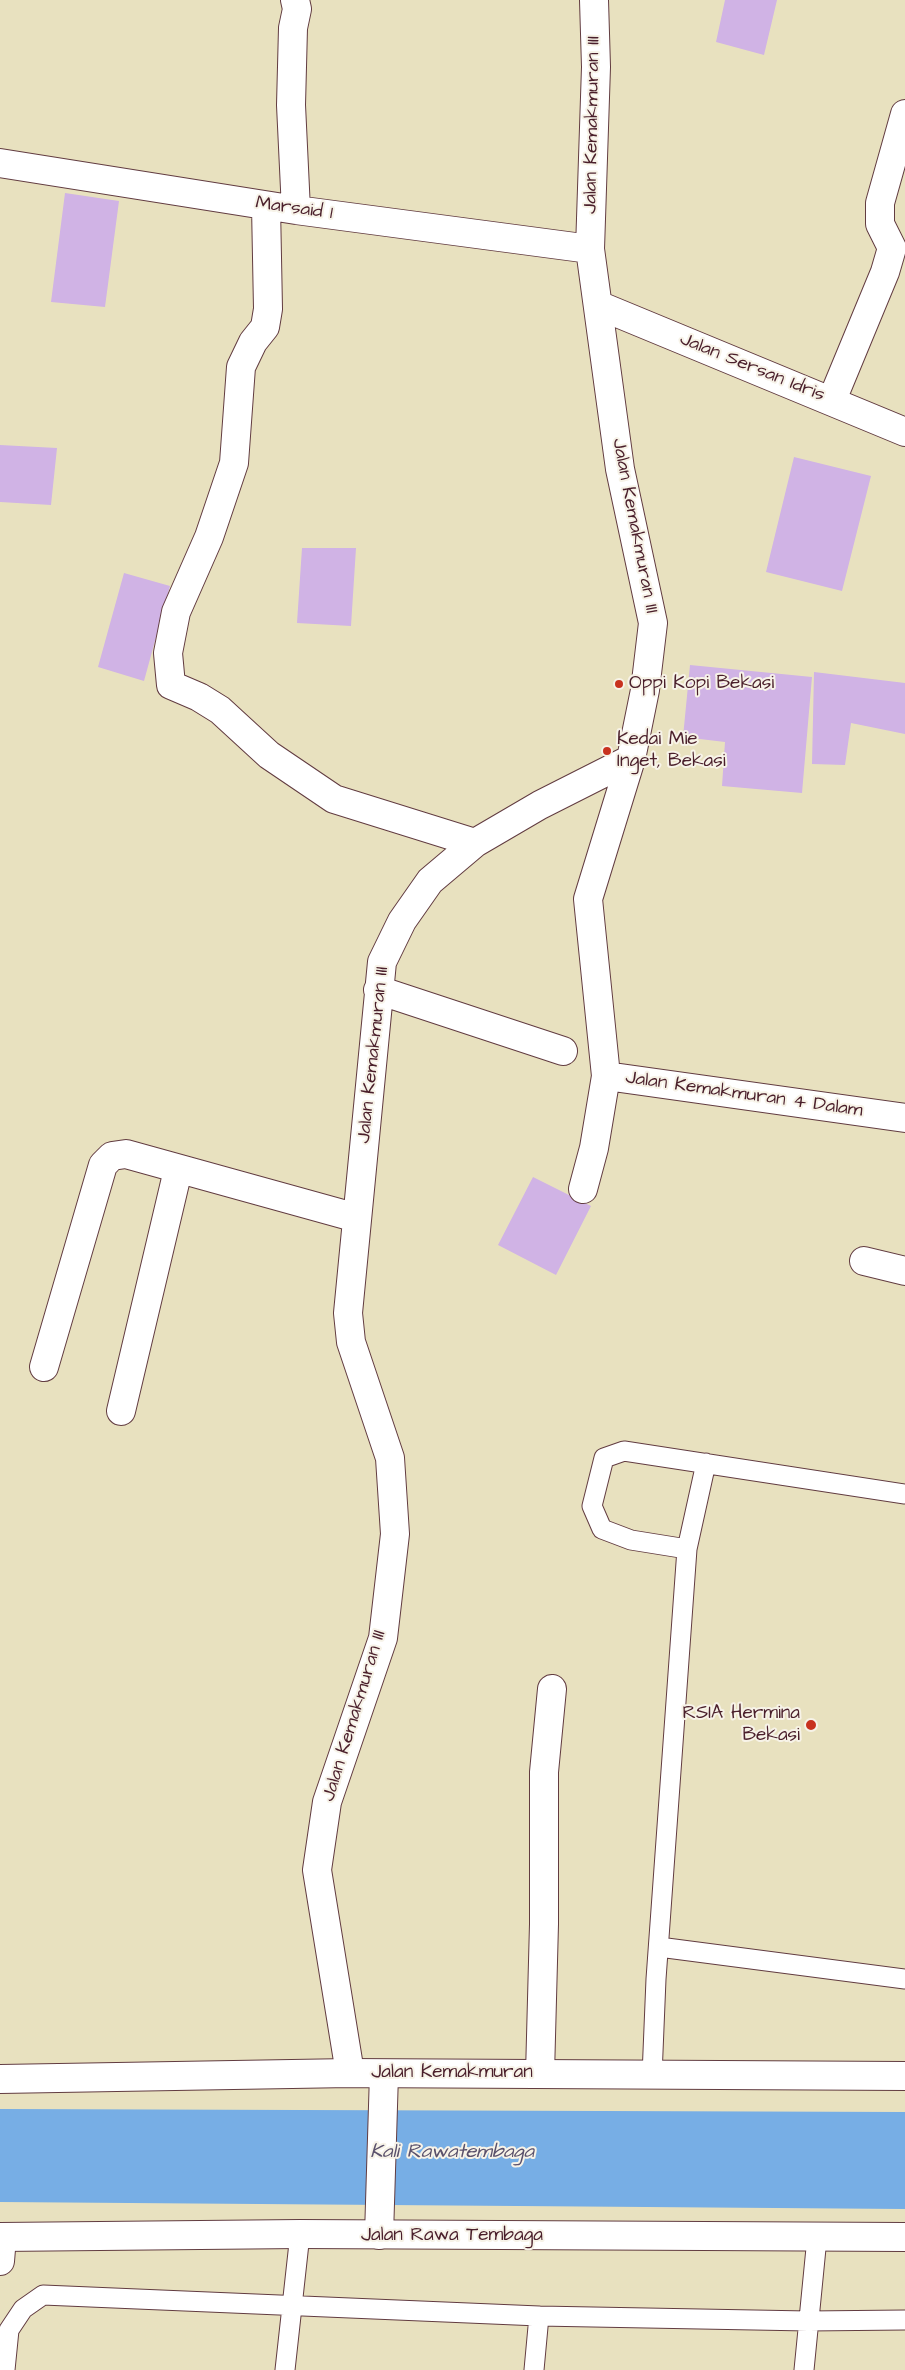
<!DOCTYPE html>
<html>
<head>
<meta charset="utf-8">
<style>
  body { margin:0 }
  canvas { display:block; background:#e8e1bf }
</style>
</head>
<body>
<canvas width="905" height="2370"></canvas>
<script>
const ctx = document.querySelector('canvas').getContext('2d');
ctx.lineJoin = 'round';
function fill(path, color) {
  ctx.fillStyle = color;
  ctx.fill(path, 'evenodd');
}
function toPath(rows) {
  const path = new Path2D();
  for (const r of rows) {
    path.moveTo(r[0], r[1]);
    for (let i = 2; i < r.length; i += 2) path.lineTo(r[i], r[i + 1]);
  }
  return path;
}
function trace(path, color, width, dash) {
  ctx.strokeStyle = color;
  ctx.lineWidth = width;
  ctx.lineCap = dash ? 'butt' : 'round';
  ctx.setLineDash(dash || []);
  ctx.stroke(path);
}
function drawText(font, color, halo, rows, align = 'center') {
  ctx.font = font + ' "Architects Daughter",sans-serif';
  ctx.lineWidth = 4;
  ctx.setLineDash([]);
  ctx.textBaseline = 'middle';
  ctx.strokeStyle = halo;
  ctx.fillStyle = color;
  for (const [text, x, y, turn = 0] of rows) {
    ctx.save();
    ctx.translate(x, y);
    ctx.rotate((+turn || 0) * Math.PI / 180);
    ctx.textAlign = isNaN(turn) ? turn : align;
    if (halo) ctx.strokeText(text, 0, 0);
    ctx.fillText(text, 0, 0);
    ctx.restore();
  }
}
const water = toPath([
  [0,2109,905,2112,905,2209,0,2202]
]);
const building = toPath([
  [725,0,777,0,764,55,716,42],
  [65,193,119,201,105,307,51,302],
  [0,445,57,448,51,505,0,502],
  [794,457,871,476,842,591,766,572],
  [302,548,356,548,351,626,297,623],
  [124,573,170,586,144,681,98,667],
  [690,665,812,677,802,793,722,786,725,742,683,737],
  [814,672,905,683,905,734,851,723,845,765,812,764],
  [533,1177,591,1206,556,1275,498,1245]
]);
const lane = toPath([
  [687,1549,631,1540,602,1529,592,1506,604,1458,624,1451,905,1494],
  [659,1947,905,1979],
  [652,2076,656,1979,687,1549,706,1463],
  [5,2370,9,2330,23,2309,43,2295,539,2316,808,2321,905,2320],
  [285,2370,300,2234],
  [534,2370,539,2316],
  [804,2370,817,2238]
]);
const street = toPath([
  [295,0,297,9,293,28,291,105,296,210],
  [0,163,296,210,590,249],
  [266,206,268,309,265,327,253,342,241,367,234,463,209,537,176,612,168,653,171,685,199,697,220,710,269,755,334,799,475,843],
  [598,305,905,432],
  [832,400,885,272,892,248,880,224,880,203,905,114],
  [631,759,588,899,606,1076,905,1118],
  [378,990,563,1051],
  [583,1189,594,1148,606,1076],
  [864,1261,905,1271],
  [44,1367,103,1165,112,1156,126,1154,357,1218],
  [121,1411,178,1170],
  [350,2073,317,1870,327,1802,383,1638,395,1534,390,1458,351,1342,348,1313,382,962,402,921,430,881,475,843,540,805,631,759,645,690,653,623,620,469,590,249,596,67,594,0],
  [540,2074,544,1924,544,1772,552,1689],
  [379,2235,384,2074],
  [0,2261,2,2237]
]);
const secondary = toPath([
  [0,2079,350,2073,905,2076],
  [0,2237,300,2234,905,2237]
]);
const markers = [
  [619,684,5,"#c8321e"],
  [607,751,5,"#c8321e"],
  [811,1725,6,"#c8321e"]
];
const streetNames = [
  ["Jalan Kemakmuran III",593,125,-89],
  ["Marsaid 1",294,209,8],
  ["Jalan Sersan Idris",752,368,22],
  ["Jalan Kemakmuran III",634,526,79],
  ["Jalan Kemakmuran III",374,1055,-84],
  ["Jalan Kemakmuran 4 Dalam",744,1095,8],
  ["Jalan Kemakmuran III",355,1716,-73],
  ["Jalan Kemakmuran",452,2073],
  ["Jalan Rawa Tembaga",452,2236]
];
const poiNames = [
  ["Oppi Kopi Bekasi",629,684],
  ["Kedai Mie",617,740],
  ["Inget, Bekasi",617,762],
  ["RSIA Hermina",800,1714,"right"],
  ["Bekasi",800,1736,"right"]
];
const waterNames = [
  ["Kali Rawatembaga",452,2153]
];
fill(water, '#77aee5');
fill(building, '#d0b3e5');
trace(lane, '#623c41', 21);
trace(street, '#623c41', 30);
trace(secondary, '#623c41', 30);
trace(lane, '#fff', 19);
trace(street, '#fff', 28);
trace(secondary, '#fff', 28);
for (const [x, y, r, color] of markers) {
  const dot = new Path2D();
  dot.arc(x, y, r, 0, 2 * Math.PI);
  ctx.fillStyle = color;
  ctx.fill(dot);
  trace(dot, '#f7f3e8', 2);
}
drawText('19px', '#4a1f2b', '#f7f3e8', streetNames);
drawText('19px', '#4a1f2b', '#f7f3e8', poiNames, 'left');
drawText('italic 20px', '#5a516c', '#f7f3e8', waterNames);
</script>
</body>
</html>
